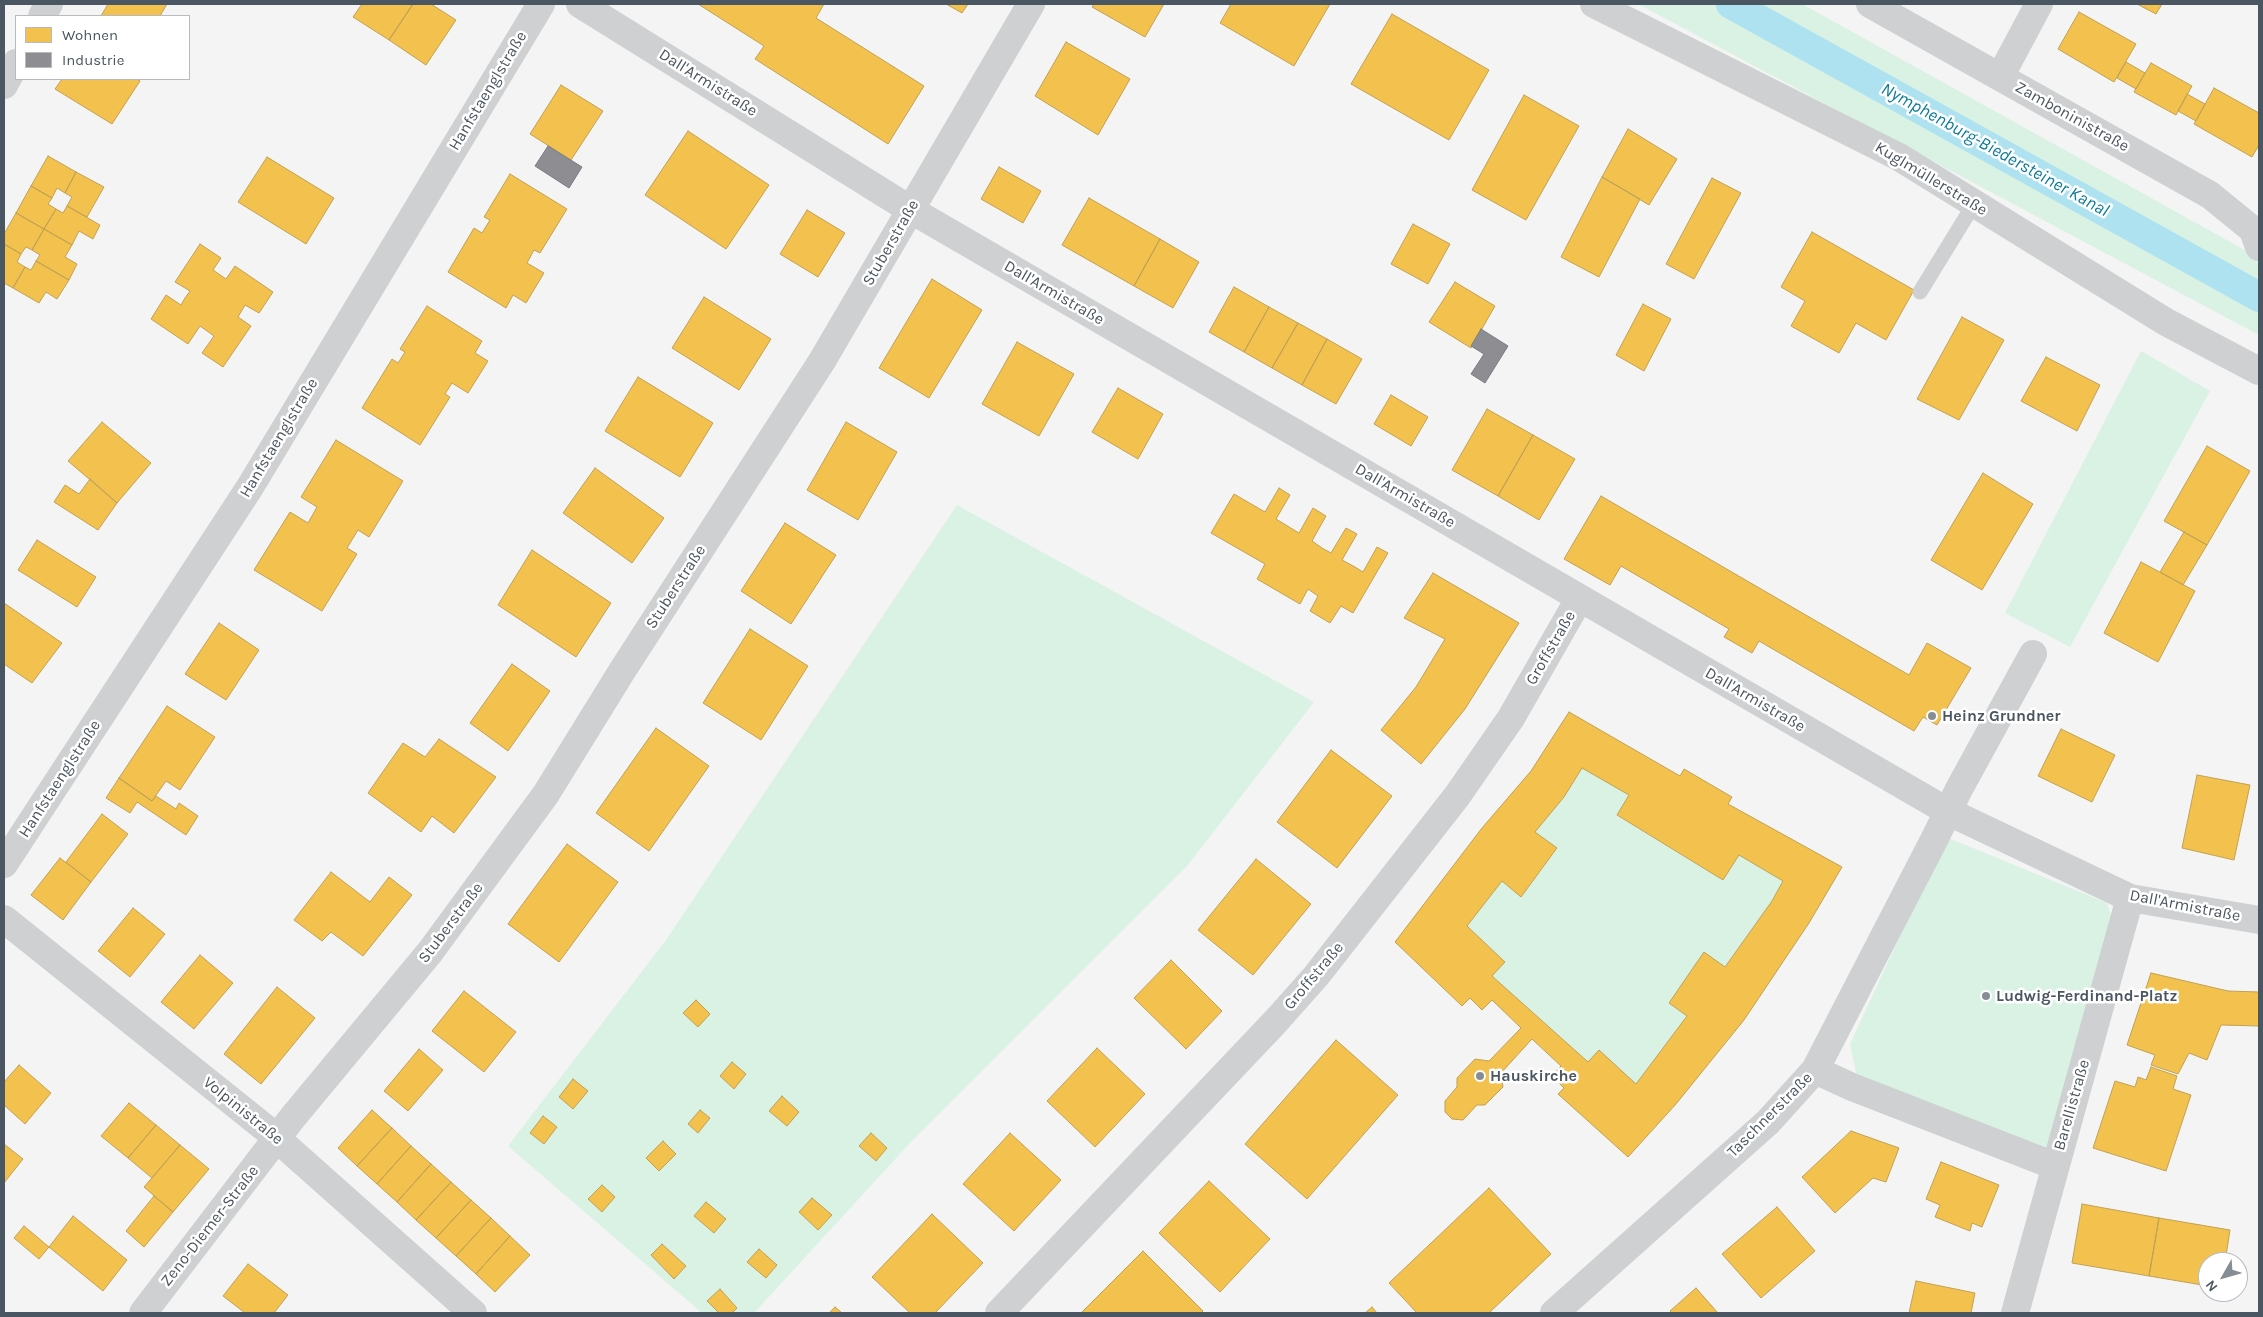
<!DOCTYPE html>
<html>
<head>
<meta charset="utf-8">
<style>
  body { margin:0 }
  #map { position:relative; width:2263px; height:1317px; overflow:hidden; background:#f4f4f4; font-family:Karla,sans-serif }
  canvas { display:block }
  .frame { position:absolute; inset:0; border:5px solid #4a5661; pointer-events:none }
  .legend { position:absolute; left:15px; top:15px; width:175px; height:65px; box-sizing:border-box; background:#fff; border:1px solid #b7bbc0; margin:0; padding:6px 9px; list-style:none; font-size:15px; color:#4a5661 }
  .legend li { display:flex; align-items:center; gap:10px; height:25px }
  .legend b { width:25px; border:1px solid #b7bbc0 }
  .north { position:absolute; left:2198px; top:1252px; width:50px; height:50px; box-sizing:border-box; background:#fff; border:1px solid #b7bbc0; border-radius:50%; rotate:232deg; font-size:14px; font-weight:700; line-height:20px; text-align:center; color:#4a5661 }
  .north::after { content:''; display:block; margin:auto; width:18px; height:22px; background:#868d94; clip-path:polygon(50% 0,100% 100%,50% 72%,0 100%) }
</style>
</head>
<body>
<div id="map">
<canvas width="2263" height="1317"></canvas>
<div class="frame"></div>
<ul class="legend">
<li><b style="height:14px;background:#f2c14e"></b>Wohnen</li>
<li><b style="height:14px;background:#8d8d92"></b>Industrie</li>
</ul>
<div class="north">N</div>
</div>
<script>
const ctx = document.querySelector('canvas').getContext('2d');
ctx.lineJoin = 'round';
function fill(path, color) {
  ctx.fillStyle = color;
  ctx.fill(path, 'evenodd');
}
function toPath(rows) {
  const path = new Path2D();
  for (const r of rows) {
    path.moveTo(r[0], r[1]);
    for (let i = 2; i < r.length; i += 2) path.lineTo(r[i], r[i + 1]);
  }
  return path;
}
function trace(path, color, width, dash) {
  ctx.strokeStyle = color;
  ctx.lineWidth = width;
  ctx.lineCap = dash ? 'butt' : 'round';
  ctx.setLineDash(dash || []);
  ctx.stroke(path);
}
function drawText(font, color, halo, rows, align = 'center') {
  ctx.font = font + ' Karla,sans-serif';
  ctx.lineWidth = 5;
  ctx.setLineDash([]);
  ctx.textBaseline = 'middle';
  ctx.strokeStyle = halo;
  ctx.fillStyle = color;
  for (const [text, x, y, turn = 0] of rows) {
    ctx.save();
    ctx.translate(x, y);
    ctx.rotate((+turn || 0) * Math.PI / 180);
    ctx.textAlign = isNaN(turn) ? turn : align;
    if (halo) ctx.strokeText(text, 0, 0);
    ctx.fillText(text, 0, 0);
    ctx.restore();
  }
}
const green = toPath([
  [1638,4,1802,4,2259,258,2259,335],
  [2141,351,2210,391,2070,647,2005,613],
  [957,505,1314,702,1187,866,909,1144,754,1313,702,1313,508,1146,666,940],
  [1582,768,1629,795,1617,816,1723,880,1739,855,1783,881,1772,901,1725,967,1704,953,1669,1003,1687,1016,1636,1084,1588,1062,1492,976,1505,962,1467,926,1502,881,1522,896,1557,849,1535,832,1564,797],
  [1946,837,2107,903,2113,922,2048,1152,1857,1077,1850,1044]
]);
const homes = toPath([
  [108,4,167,4,160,16,101,16,108,4],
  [362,4,413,4,389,40,353,17,362,4],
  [413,4,431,4,456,20,426,65,389,40,413,4],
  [698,4,824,4,816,18,924,86,888,144,755,59,764,46,698,4],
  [946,4,968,4,962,13,946,4],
  [1094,4,1164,4,1145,37,1092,7,1094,4],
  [1231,4,1330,4,1294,66,1220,23,1231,4],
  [2137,4,2162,4,2156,14,2137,4],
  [2079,12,2136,44,2114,82,2058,49,2079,12],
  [1392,14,1489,70,1449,140,1351,84,1392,14],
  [1066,42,1130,79,1098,135,1035,96,1066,42],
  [2126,62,2145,73,2136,89,2117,78,2126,62],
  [2151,63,2192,86,2176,115,2134,92,2151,63],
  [62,79,137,79,140,81,112,124,55,89,62,79],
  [561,85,603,111,571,160,530,134,561,85],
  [2214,88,2259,113,2259,145,2252,157,2194,124,2214,88],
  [2187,94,2205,104,2196,121,2178,111,2187,94],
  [1524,95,1579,126,1526,220,1472,190,1524,95],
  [1628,129,1677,159,1649,205,1602,177,1628,129],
  [688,131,769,185,726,249,645,195,688,131],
  [48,156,76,172,65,193,57,188,52,198,31,186,48,156],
  [267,157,334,198,306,244,238,202,267,157],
  [999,167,1041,191,1023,223,981,199,999,167],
  [76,172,104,187,87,217,67,206,72,197,65,193,76,172],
  [510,174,567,209,540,253,534,250,527,263,544,273,526,303,513,295,506,308,448,272,474,228,482,233,490,220,484,217,510,174],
  [1602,177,1640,199,1599,277,1561,257,1602,177],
  [1712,178,1741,193,1694,279,1666,264,1712,178],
  [31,186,52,198,48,204,56,209,44,229,16,213,31,186],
  [1089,198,1160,239,1134,286,1062,245,1089,198],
  [67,206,100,225,93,239,79,231,72,245,44,229,56,209,63,213,67,206],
  [807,210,845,233,818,277,780,254,807,210],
  [16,213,44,229,32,250,26,247,21,254,4,244,4,234,16,213],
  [1413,224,1450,244,1428,284,1391,264,1413,224],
  [44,229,72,245,65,257,77,264,69,280,36,261,40,255,32,250,44,229],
  [1812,232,1914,290,1886,340,1856,323,1839,353,1791,326,1805,301,1781,287,1812,232],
  [1160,239,1199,262,1173,308,1134,286,1160,239],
  [4,244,21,254,17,262,25,267,13,288,4,283,4,244],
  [200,244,221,258,213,270,226,279,235,266,273,292,259,313,245,305,238,317,251,326,223,367,202,353,214,336,200,326,188,344,151,319,166,295,181,305,185,298,190,291,175,282,200,244],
  [36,261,69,280,57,299,46,292,39,303,13,288,25,267,31,270,36,261],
  [932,279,982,310,929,398,879,368,932,279],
  [1455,282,1495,306,1471,348,1429,322,1455,282],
  [1234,287,1269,307,1244,352,1209,332,1234,287],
  [704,297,771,339,739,390,672,348,704,297],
  [1643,304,1671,319,1644,371,1616,355,1643,304],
  [427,306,482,341,475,353,488,361,468,393,452,383,445,394,450,397,420,445,362,408,392,359,398,363,405,352,400,349,427,306],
  [1269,307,1298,323,1272,368,1244,352,1269,307],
  [1962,317,2004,340,1959,420,1917,399,1962,317],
  [1298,323,1327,339,1302,385,1272,368,1298,323],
  [1327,339,1362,359,1336,404,1302,385,1327,339],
  [1017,342,1074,374,1039,436,982,404,1017,342],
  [2046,357,2100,385,2077,431,2021,401,2046,357],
  [638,377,713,423,680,477,605,431,638,377],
  [1118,388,1163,414,1138,459,1092,432,1118,388],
  [1391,395,1428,417,1411,446,1374,424,1391,395],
  [1487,409,1533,435,1498,496,1452,470,1487,409],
  [102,422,151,463,117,503,68,461,102,422],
  [846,422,897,452,858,520,807,490,846,422],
  [1533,435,1575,459,1539,520,1498,496,1533,435],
  [336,440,403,481,369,537,358,530,347,548,357,554,322,611,254,570,290,512,308,523,317,507,301,497,336,440],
  [2207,446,2250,471,2207,545,2164,521,2207,446],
  [595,468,664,518,632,563,563,513,595,468],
  [1983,473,2033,504,1982,590,1931,560,1983,473],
  [90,479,117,503,98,530,54,502,65,485,79,494,90,479],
  [1279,488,1290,495,1276,519,1299,533,1313,508,1326,516,1312,541,1322,548,1331,553,1346,528,1357,534,1342,560,1355,567,1363,572,1377,547,1388,553,1353,613,1341,606,1330,623,1310,611,1318,596,1308,589,1300,604,1257,579,1265,564,1211,533,1234,494,1265,512,1279,488],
  [1601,496,1909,675,1927,643,1971,668,1937,725,1923,717,1914,731,1759,641,1752,653,1724,637,1729,629,1621,566,1610,585,1564,559,1601,496],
  [785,523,836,555,791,624,741,591,785,523],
  [2184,532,2207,545,2183,585,2160,572,2184,532],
  [37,540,96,577,77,607,18,570,37,540],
  [532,550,611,603,576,657,498,605,532,550],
  [2141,562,2195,591,2158,662,2104,633,2141,562],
  [1433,573,1519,623,1465,709,1421,764,1381,730,1416,687,1445,639,1404,618,1433,573],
  [4,603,62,643,32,683,4,664,4,603],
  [219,623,259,650,226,700,185,674,219,623],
  [750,629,808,666,761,740,703,703,750,629],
  [512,664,550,691,508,751,470,723,512,664],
  [167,706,215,737,180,790,166,781,152,801,119,778,167,706],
  [1569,712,1680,776,1684,769,1732,797,1728,804,1842,867,1809,923,1744,1020,1676,1104,1628,1157,1558,1094,1564,1088,1552,1076,1561,1066,1532,1039,1501,1073,1503,1087,1485,1105,1477,1105,1463,1120,1452,1119,1445,1112,1445,1101,1457,1087,1457,1078,1475,1059,1489,1061,1521,1028,1492,1000,1482,1010,1470,998,1462,1006,1395,942,1482,828,1531,771,1569,712],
  [1582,768,1629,795,1617,815,1723,880,1739,855,1783,881,1772,901,1725,967,1704,952,1669,1003,1687,1016,1636,1084,1599,1050,1588,1062,1492,976,1505,962,1467,926,1502,881,1521,897,1557,848,1535,832,1564,797,1582,768],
  [656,728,709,766,649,851,596,813,656,728],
  [2061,729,2115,755,2092,802,2038,776,2061,729],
  [439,739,496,777,454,833,432,816,421,832,368,793,403,743,425,757,439,739],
  [1331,750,1392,796,1337,868,1277,822,1331,750],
  [2197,775,2250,785,2234,860,2182,848,2197,775],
  [119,778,152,801,156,796,176,809,179,803,198,816,186,835,137,802,130,813,106,798,119,778],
  [102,814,128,834,91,882,66,862,102,814],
  [567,844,618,882,559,962,508,924,567,844],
  [60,858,91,882,63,920,31,895,60,858],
  [1256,859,1311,904,1253,975,1198,930,1256,859],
  [331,872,370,902,389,877,412,895,363,956,331,932,322,941,294,920,331,872],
  [133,908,165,934,130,977,98,951,133,908],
  [200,955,233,983,194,1029,161,1002,200,955],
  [1171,960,1222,1011,1186,1049,1134,998,1171,960],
  [2151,973,2228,991,2259,992,2259,1026,2221,1025,2207,1060,2189,1053,2178,1074,2151,1065,2155,1055,2127,1045,2151,973],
  [277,987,315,1018,261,1084,224,1054,277,987],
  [464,991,516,1032,484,1072,432,1031,464,991],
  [696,1000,710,1014,698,1027,683,1013,696,1000],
  [1336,1040,1398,1095,1307,1199,1245,1144,1336,1040],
  [1097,1048,1145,1094,1095,1147,1047,1101,1097,1048],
  [419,1049,443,1070,408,1111,384,1091,419,1049],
  [732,1062,746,1074,734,1089,720,1076,732,1062],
  [19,1065,51,1093,25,1124,4,1105,4,1082,19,1065],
  [2151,1067,2177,1076,2173,1089,2191,1095,2166,1171,2093,1148,2115,1081,2135,1087,2138,1077,2146,1080,2151,1067],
  [573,1079,588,1091,573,1109,559,1097,573,1079],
  [782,1096,799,1112,787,1126,769,1111,782,1096],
  [129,1103,156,1125,128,1158,101,1136,129,1103],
  [372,1110,392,1128,357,1166,338,1148,372,1110],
  [700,1110,710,1118,698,1133,688,1124,700,1110],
  [543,1116,557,1127,544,1144,530,1133,543,1116],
  [156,1125,180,1145,152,1178,128,1158,156,1125],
  [392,1128,411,1146,377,1184,357,1166,392,1128],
  [1851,1131,1899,1148,1886,1182,1873,1178,1835,1213,1802,1177,1851,1131],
  [871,1133,887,1148,876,1161,859,1146,871,1133],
  [1010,1133,1061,1180,1014,1231,963,1184,1010,1133],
  [663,1141,676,1154,659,1171,646,1158,663,1141],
  [4,1144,23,1159,4,1183,4,1144],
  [180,1145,209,1169,173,1212,144,1187,180,1145],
  [411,1146,431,1164,397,1202,377,1184,411,1146],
  [1941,1162,1999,1185,1982,1227,1972,1223,1970,1231,1935,1217,1940,1205,1926,1199,1941,1162],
  [431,1164,451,1182,416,1220,397,1202,431,1164],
  [1209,1181,1270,1239,1220,1292,1159,1233,1209,1181],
  [451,1182,471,1200,436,1238,416,1220,451,1182],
  [602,1185,615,1197,602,1212,588,1199,602,1185],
  [1489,1188,1551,1254,1489,1313,1417,1313,1389,1283,1489,1188],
  [154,1196,173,1212,144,1247,126,1231,154,1196],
  [812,1198,832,1215,818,1230,799,1212,812,1198],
  [471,1200,491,1218,456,1256,436,1238,471,1200],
  [706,1202,726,1219,714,1233,694,1216,706,1202],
  [2082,1204,2159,1218,2149,1276,2072,1263,2082,1204],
  [1777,1207,1815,1251,1761,1298,1722,1254,1777,1207],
  [932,1214,983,1263,935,1313,910,1313,872,1277,932,1214],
  [73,1216,127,1260,103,1291,49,1247,73,1216],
  [491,1218,510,1236,476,1274,456,1256,491,1218],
  [2159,1218,2230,1230,2225,1262,2208,1262,2208,1286,2149,1276,2159,1218],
  [24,1226,49,1247,39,1259,14,1238,24,1226],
  [510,1236,530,1255,495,1292,476,1274,510,1236],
  [662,1244,686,1266,674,1279,651,1255,662,1244],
  [759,1249,777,1265,766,1278,747,1262,759,1249],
  [1143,1251,1203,1311,1201,1313,1081,1313,1143,1251],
  [248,1264,288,1295,274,1313,245,1313,223,1296,248,1264],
  [1916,1281,1975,1293,1971,1313,1909,1313,1916,1281],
  [1696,1288,1718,1313,1672,1313,1670,1311,1696,1288],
  [720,1289,737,1308,732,1313,719,1313,707,1301,720,1289],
  [835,1307,842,1313,829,1313,835,1307],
  [1372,1307,1377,1313,1365,1313,1372,1307]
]);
const industry = toPath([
  [548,146,582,167,569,188,535,166,548,146],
  [1481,329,1508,346,1485,383,1471,374,1484,354,1471,346,1481,329]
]);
const canal = toPath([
  [1731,4,2259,297]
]);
const lane = toPath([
  [1920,292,1974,204]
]);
const street = toPath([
  [580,4,911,210,1947,811,2130,898,2259,920],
  [1594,4,1899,157,2166,322,2259,371],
  [1870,4,2210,195,2253,230,2259,247],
  [42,16,49,4],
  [2000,77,2039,4],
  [4,85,16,63],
  [4,864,250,487,541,4],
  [4,919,265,1128,473,1313],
  [1815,1070,1852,1087,2055,1166],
  [143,1313,293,1117,430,952,546,794,622,671,822,361,1031,4],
  [999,1313,1276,1021,1316,976,1457,796,1511,718,1579,599],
  [1554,1313,1768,1122,1815,1070,1935,838,1959,789,2033,654],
  [2015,1313,2130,898]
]);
const markers = [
  [1932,716,5,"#868d94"],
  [1986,996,5,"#868d94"],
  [1480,1076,5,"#868d94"]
];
const streetNames = [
  ["Dall'Armistraße",708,83,32],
  ["Hanfstaenglstraße",488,91,-59],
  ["Zamboninistraße",2072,117,29],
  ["Kuglmüllerstraße",1931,179,31],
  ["Stuberstraße",891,243,-60],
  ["Dall'Armistraße",1054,293,30],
  ["Hanfstaenglstraße",279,438,-59],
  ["Dall'Armistraße",1405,496,30],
  ["Stuberstraße",676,587,-57],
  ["Groffstraße",1551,648,-60],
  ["Dall'Armistraße",1755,700,30],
  ["Hanfstaenglstraße",60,779,-57],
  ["Dall'Armistraße",2185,906,11],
  ["Stuberstraße",451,923,-53],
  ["Groffstraße",1314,976,-50],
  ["Barellistraße",2072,1105,-74],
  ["Volpinistraße",243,1111,39],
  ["Taschnerstraße",1770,1115,-45],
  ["Zeno-Diemer-Straße",210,1226,-52]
];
const poiNames = [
  ["Heinz Grundner",1942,716],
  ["Ludwig-Ferdinand-Platz",1996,996],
  ["Hauskirche",1490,1076]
];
const waterNames = [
  ["Nymphenburg-Biedersteiner Kanal",1995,150,29]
];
fill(green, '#d9f2e3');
fill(homes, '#f2c14e');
trace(homes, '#c0a154', 1);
fill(industry, '#8d8d92');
trace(industry, '#797c83', 1);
trace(canal, '#aee2f0', 30);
trace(lane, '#ced0d2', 15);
trace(street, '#ced0d2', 28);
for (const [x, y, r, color] of markers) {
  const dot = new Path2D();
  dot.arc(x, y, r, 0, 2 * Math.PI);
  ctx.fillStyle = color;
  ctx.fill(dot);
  trace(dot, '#fff', 2);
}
drawText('16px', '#4a5661', '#fff', streetNames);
drawText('bold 16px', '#4a5661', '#fff', poiNames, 'left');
drawText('italic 18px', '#0c7c9b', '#fff', waterNames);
</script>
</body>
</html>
